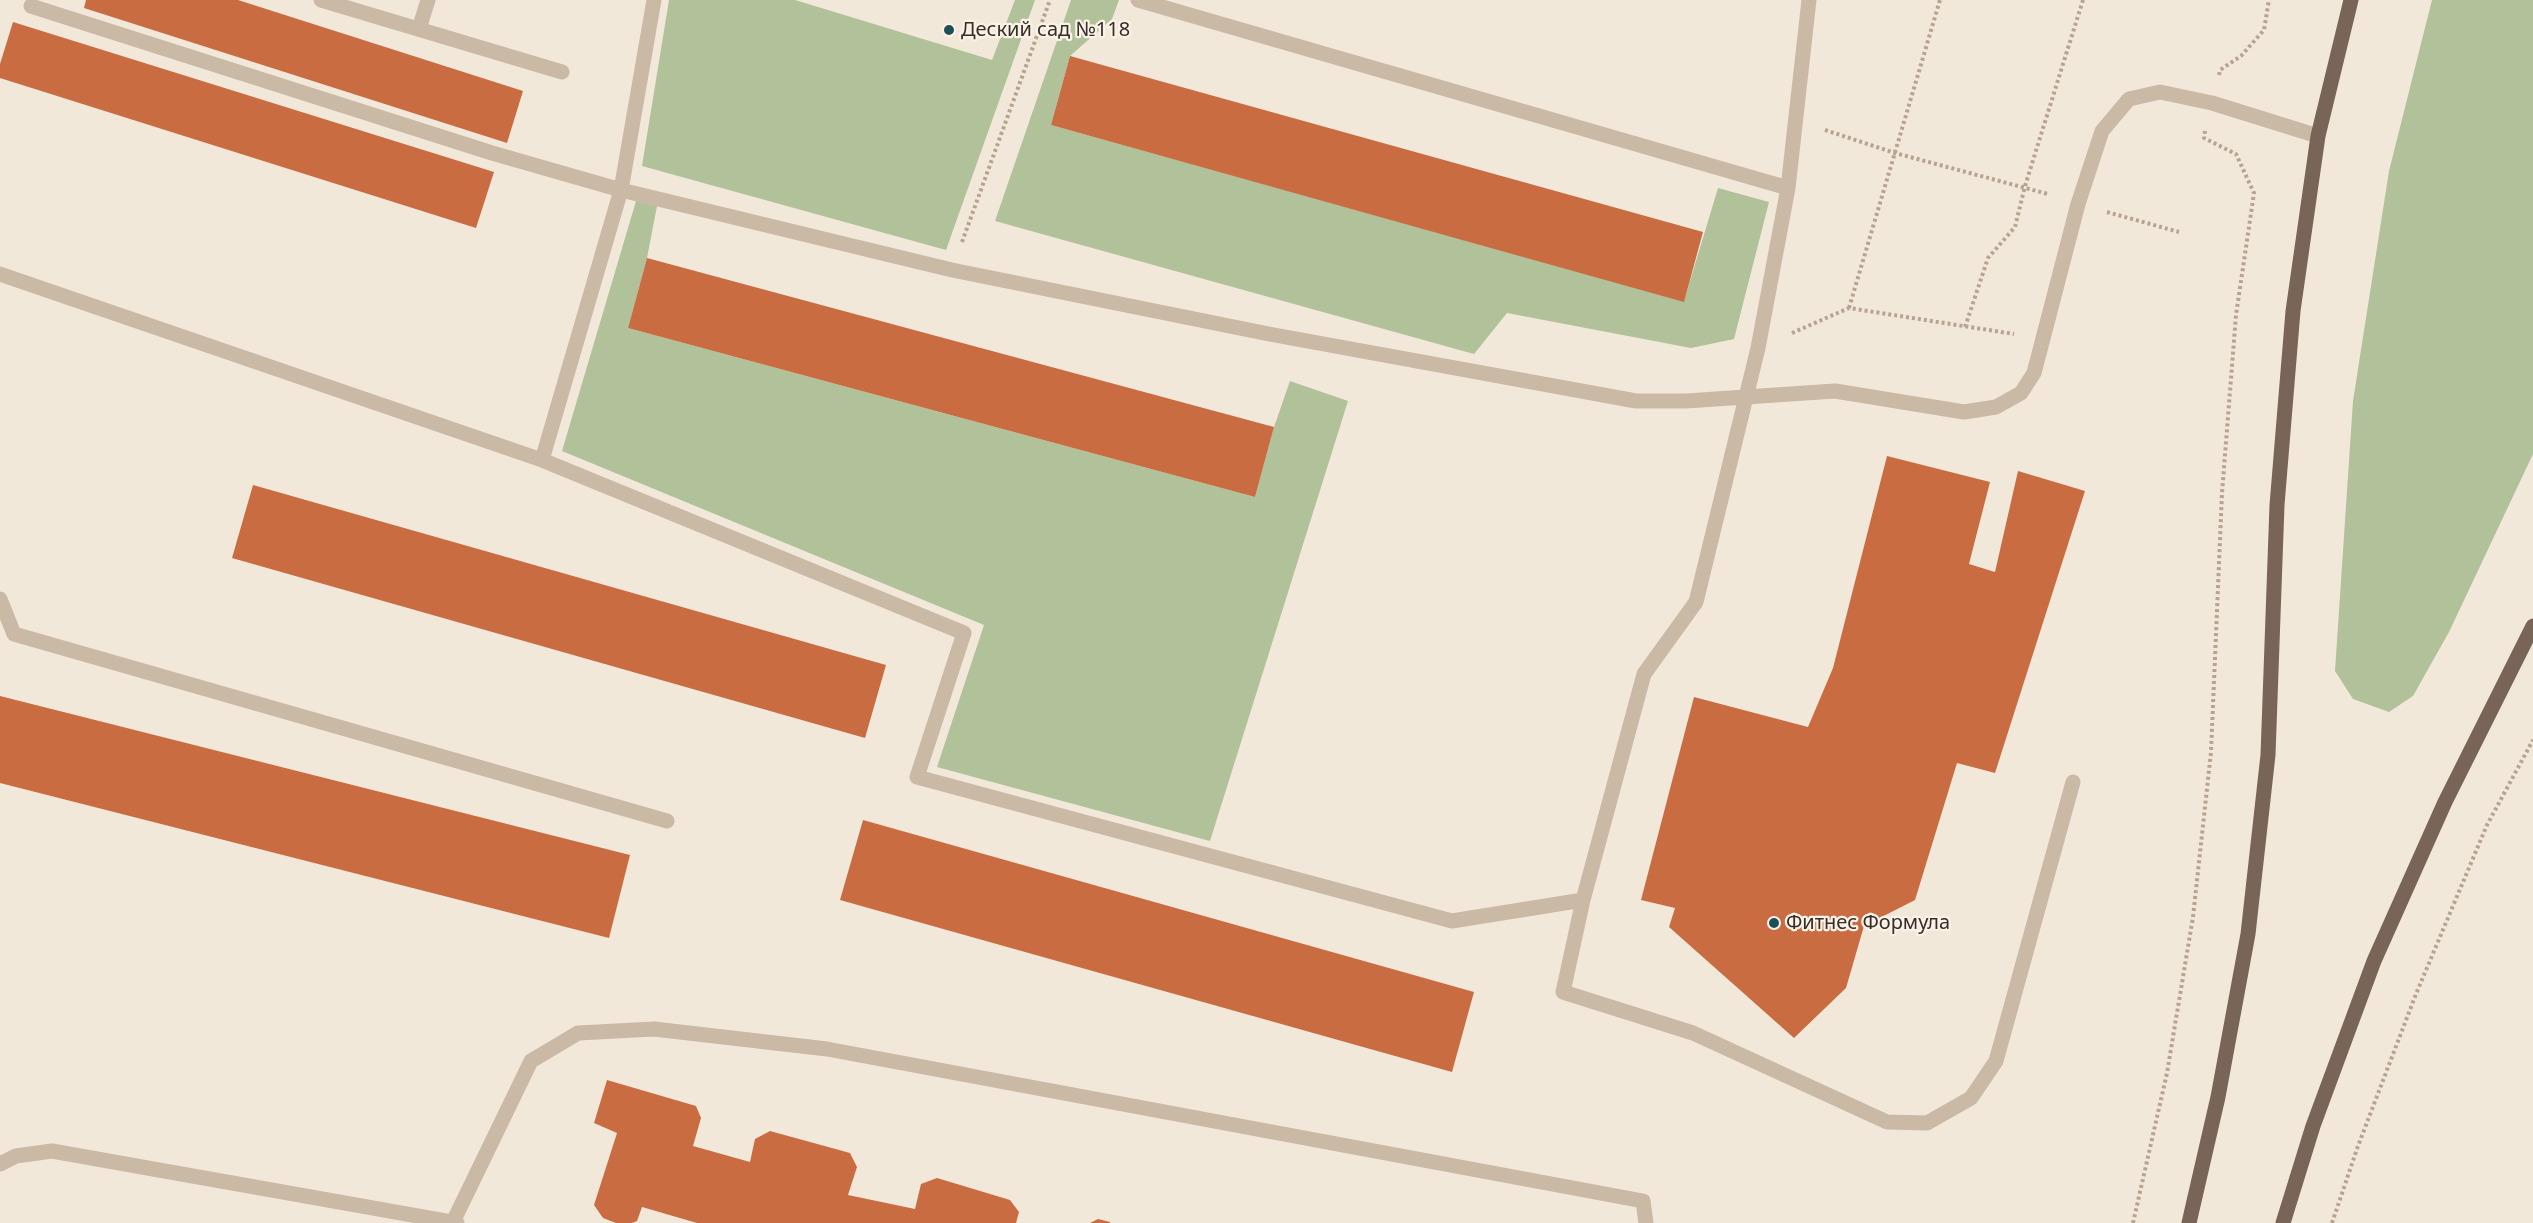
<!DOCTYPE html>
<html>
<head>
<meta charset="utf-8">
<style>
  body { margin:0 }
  canvas { display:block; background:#f2e8da }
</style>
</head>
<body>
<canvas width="2533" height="1223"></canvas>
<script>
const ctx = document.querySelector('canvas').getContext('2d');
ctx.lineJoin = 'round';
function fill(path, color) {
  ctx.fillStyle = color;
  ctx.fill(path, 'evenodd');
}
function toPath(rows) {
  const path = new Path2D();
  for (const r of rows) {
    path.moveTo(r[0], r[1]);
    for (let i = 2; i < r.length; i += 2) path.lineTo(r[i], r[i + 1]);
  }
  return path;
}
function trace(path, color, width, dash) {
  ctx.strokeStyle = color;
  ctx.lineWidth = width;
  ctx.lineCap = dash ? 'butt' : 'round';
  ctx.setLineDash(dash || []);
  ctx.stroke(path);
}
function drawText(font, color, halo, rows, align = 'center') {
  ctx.font = font + ' "Noto Sans",sans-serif';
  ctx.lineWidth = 4.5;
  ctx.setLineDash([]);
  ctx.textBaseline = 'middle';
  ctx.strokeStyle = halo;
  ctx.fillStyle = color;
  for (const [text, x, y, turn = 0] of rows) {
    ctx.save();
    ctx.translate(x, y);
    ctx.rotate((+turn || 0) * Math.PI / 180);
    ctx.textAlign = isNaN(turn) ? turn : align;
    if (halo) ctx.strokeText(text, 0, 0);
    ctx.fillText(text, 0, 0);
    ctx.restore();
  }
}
const green = toPath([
  [669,0,795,0,992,60,1015,0,1035,0,946,250,642,166],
  [1071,0,1119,0,1112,19,1070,56,1051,125,1684,301,1718,188,1769,202,1734,339,1691,348,1507,313,1474,354,995,221],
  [2432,0,2533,0,2533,454,2449,632,2413,696,2389,712,2353,699,2335,671,2353,401,2389,171],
  [636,201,657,206,647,258,628,328,1255,497,1274,427,1290,381,1348,401,1210,841,937,767,984,625,562,451]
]);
const building = toPath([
  [86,0,238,0,523,91,507,143,84,8],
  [13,22,494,172,476,228,0,78,0,64],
  [1070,56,1703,232,1684,302,1051,125],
  [647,258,1274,427,1255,497,628,328],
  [1887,456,1990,482,1969,564,1995,572,2018,471,2085,491,1995,773,1957,763,1915,900,1864,926,1846,988,1794,1038,1669,927,1675,908,1641,900,1694,697,1808,727,1833,668],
  [253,485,886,665,865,738,232,558],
  [0,696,630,855,609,938,0,783],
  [863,820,1474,992,1452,1072,840,900],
  [607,1080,696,1106,701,1118,693,1146,750,1162,755,1139,770,1131,850,1153,857,1167,848,1195,915,1209,921,1184,937,1178,1010,1200,1019,1212,1016,1223,697,1223,642,1207,637,1221,632,1223,616,1223,603,1218,594,1205,617,1133,594,1123],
  [1098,1219,1110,1222,1110,1223,1090,1223]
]);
const path = toPath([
  [2219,75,2220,70,2241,56,2264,30,2269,0],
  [1825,130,1895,153,2048,194],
  [2107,212,2179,232],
  [962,242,1050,0],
  [1849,308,1940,0],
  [1965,327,1988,258,2015,227,2025,186,2083,0],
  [1792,333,1849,308,2014,334],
  [2133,1223,2167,1073,2193,917,2211,752,2222,493,2236,315,2254,193,2236,154,2204,138,2205,131],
  [2332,1223,2358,1146,2416,994,2487,825,2533,740]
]);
const service = toPath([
  [321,0,562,72],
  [31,6,492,153,621,190,952,270,1269,334,1636,401,1686,401,1835,391,1964,412,1996,407,2021,393,2034,373,2078,204,2102,131,2129,99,2160,92,2212,103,2318,136],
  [419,29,428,0],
  [1788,188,1809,0],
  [0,274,542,460,964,633,917,777,1452,921,1583,900,1644,674,1696,602,1758,348,1788,188,1138,0],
  [542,460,621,190,654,0],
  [0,599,14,634,667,821],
  [1583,900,1563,992,1693,1033,1887,1122,1927,1123,1971,1098,1996,1061,2073,782],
  [0,1164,16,1156,52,1151,457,1223],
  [453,1222,531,1061,578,1033,654,1029,827,1049,1643,1201,1646,1223]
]);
const primary = toPath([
  [2189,1223,2218,1097,2248,934,2268,755,2277,505,2293,311,2318,136,2351,0],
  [2283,1223,2313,1126,2374,961,2445,802,2533,626]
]);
const markers = [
  [949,30,6,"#1b5058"],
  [1774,923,6,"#1b5058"]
];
const poiNames = [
  ["Деский сад №118",961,30],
  ["Фитнес Формула",1786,923]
];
fill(green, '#b1c199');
fill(building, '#c96c41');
trace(path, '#b6a390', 4, [3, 3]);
trace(service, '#cab9a5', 15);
trace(primary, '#786557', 15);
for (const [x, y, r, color] of markers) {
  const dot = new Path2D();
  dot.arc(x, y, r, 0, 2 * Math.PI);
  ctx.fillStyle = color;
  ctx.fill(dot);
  trace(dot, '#faf2e6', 2);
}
drawText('20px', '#362d27', '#faf2e6', poiNames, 'left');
</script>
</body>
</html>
